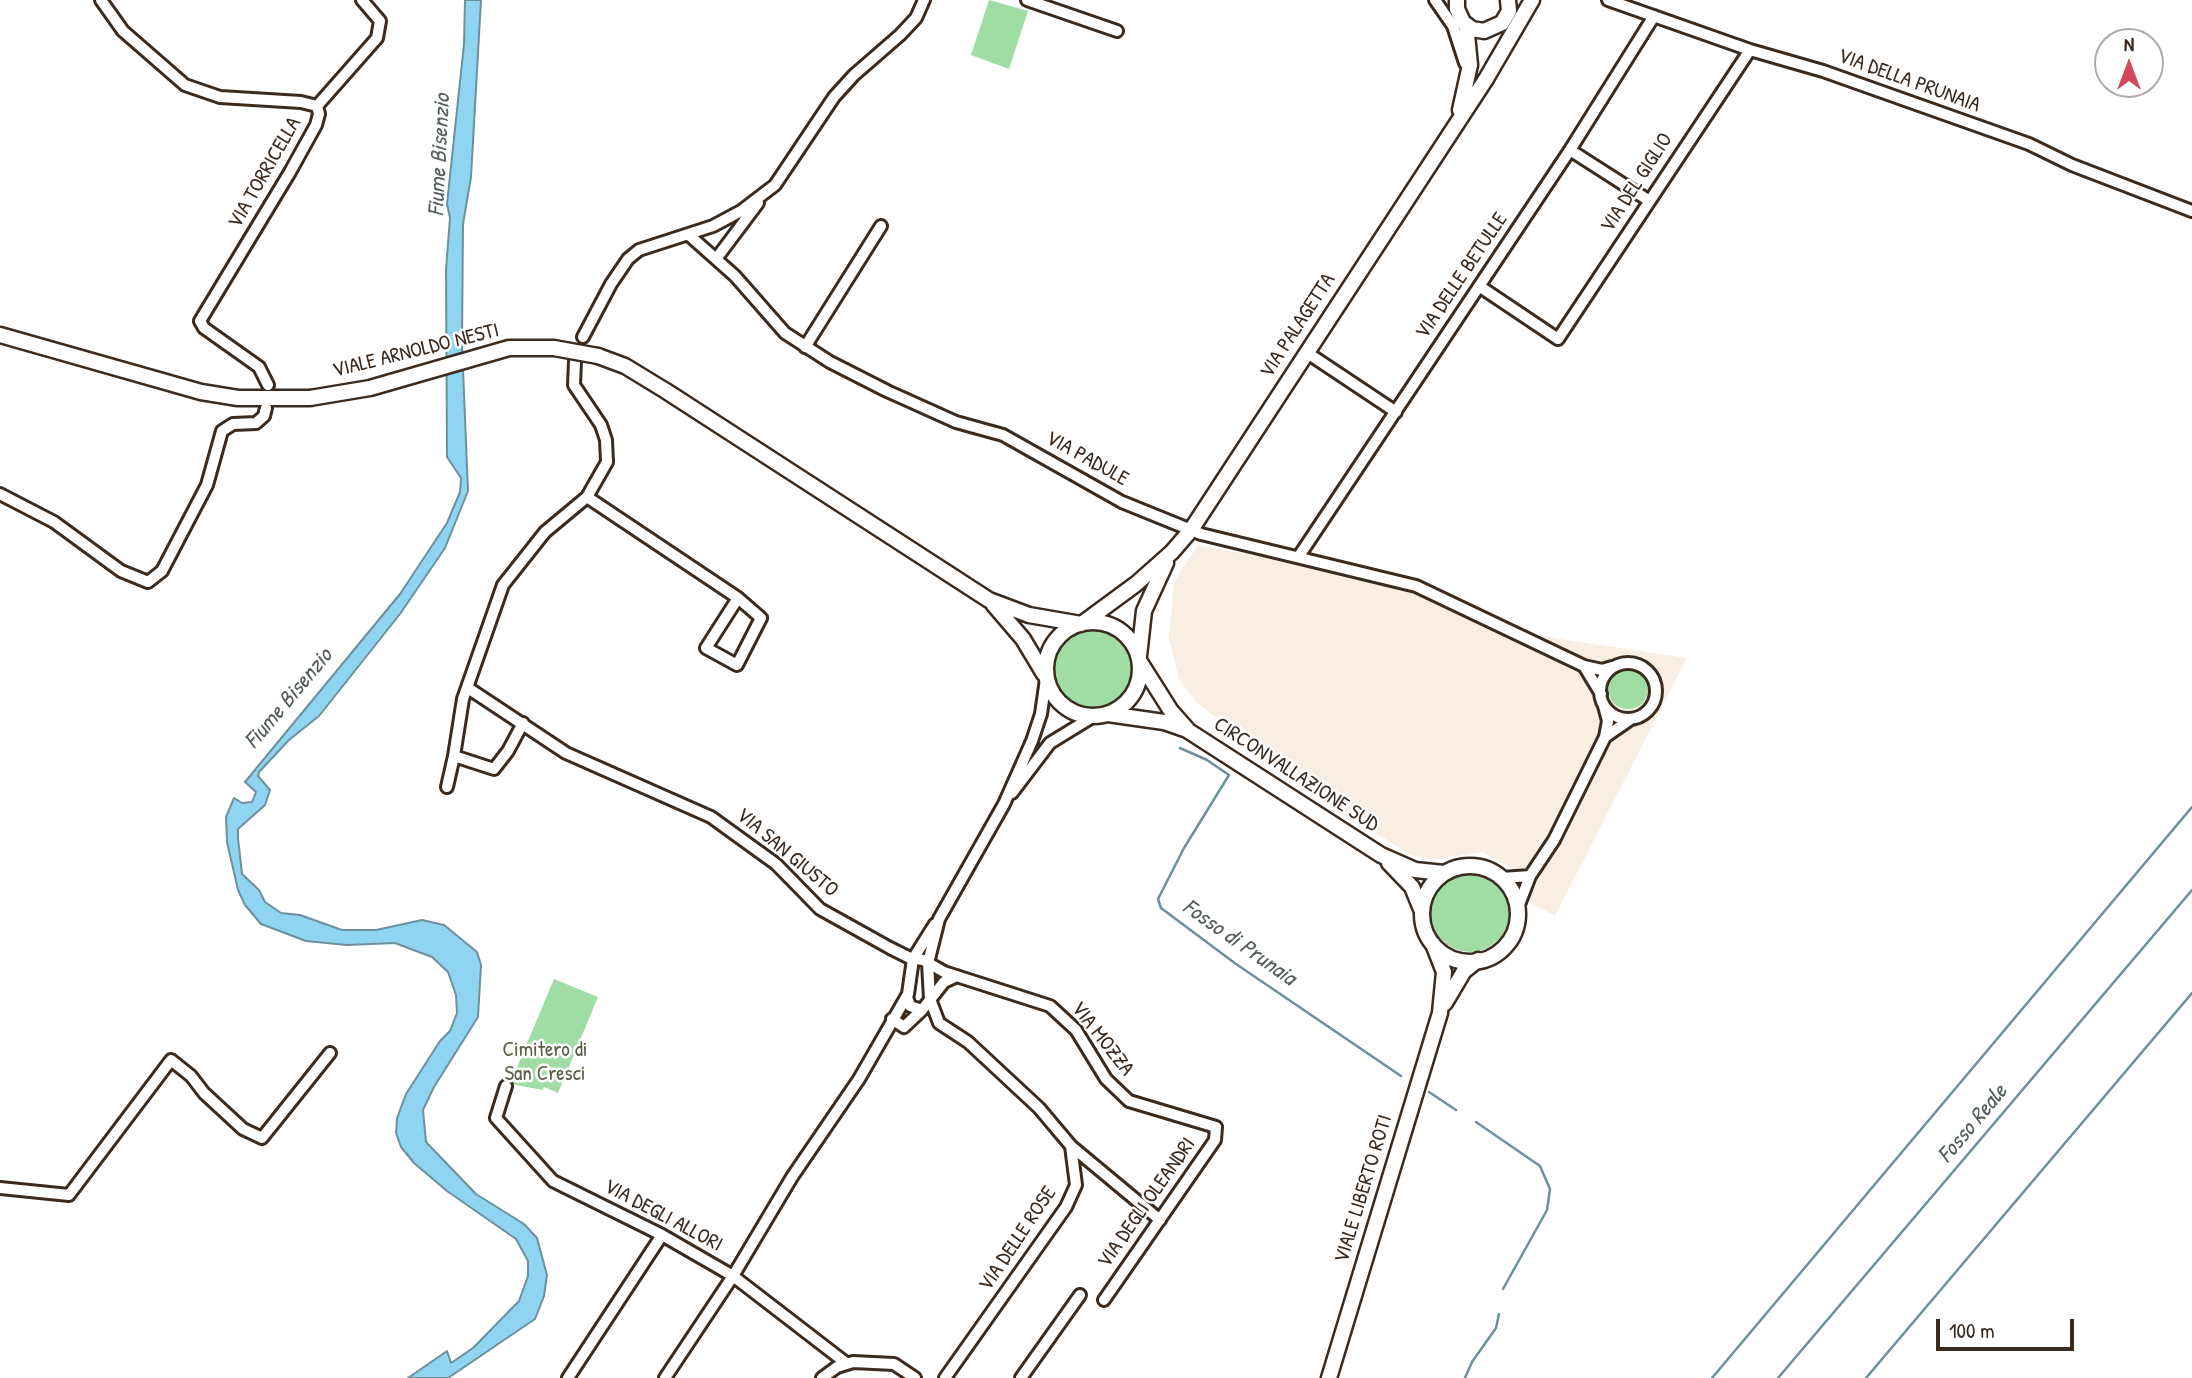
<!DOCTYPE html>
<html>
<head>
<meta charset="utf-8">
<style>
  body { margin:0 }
  #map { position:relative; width:2192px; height:1378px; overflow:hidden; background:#fff; font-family:"Patrick Hand",sans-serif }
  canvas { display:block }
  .north { position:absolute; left:2094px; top:28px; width:70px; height:70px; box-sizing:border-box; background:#fff; border:2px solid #b1aaa5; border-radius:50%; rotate:0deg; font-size:19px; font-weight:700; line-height:28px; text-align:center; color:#3b2a1e }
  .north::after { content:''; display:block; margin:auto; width:24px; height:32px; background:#d1495b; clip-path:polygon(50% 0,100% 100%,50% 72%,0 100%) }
  .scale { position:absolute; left:1936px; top:1319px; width:138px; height:32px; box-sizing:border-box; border:4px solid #3b2a1e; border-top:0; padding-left:9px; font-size:21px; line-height:24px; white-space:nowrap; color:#3b2a1e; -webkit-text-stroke:5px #fff; paint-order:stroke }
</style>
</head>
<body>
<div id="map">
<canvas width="2192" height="1378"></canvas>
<div class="north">N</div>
<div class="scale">100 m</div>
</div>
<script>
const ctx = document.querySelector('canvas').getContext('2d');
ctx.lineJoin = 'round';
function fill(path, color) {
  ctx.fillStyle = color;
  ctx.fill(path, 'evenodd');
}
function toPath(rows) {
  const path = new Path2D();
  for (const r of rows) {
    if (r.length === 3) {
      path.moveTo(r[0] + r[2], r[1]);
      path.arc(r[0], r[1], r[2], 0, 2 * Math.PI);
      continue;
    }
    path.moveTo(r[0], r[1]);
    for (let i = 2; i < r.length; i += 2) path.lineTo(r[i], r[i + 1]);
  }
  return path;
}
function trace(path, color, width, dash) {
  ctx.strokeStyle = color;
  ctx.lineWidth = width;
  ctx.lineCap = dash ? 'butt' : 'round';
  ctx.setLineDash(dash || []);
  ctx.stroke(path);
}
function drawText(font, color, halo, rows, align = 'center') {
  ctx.font = font + ' "Patrick Hand",sans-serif';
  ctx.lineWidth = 5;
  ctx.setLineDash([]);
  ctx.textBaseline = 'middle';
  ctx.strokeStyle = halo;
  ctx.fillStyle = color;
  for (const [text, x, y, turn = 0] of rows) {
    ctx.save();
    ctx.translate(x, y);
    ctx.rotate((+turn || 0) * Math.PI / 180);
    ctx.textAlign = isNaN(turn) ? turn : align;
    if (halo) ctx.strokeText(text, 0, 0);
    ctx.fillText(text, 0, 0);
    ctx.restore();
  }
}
const built = toPath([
  [1198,545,1321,568,1405,589,1499,630,1687,658,1555,916,1527,901,1516,871,1483,852,1431,860,1409,854,1246,750,1248,741,1198,704,1179,680,1169,638,1174,582]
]);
const green = toPath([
  [989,0,1028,11,1009,69,971,55],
  [1093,669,41],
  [1628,689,20],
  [1470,913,39],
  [554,979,598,997,558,1093,544,1087,543,1090,510,1084]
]);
const water = toPath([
  [465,0,481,0,471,177,463,224,462,344,468,491,445,548,400,614,319,716,289,740,259,772,258,776,270,790,265,805,238,829,238,838,242,874,259,890,265,902,281,913,300,915,342,930,376,930,422,920,444,925,477,952,481,965,478,1017,434,1087,423,1110,426,1142,476,1194,524,1224,537,1238,547,1275,544,1296,535,1319,448,1378,408,1378,447,1351,451,1363,473,1348,519,1301,528,1276,528,1261,516,1239,447,1191,414,1163,401,1147,396,1133,397,1118,406,1094,440,1041,450,1031,457,1013,456,995,448,972,432,957,408,948,395,943,347,945,306,941,261,924,245,905,238,890,227,842,226,817,234,798,242,803,252,802,256,792,245,782,400,594,447,523,460,492,461,478,447,457,446,269,450,218,447,204,464,44,465,0]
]);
const stream = toPath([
  [1180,748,1207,760,1229,775,1184,848,1158,899,1161,908,1236,964,1401,1076],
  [1429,1092,1456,1110],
  [1476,1122,1540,1166,1550,1189,1547,1210,1503,1289],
  [1465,1378,1472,1362,1496,1328,1499,1314],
  [1712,1378,2192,807],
  [1778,1378,2192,890],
  [1866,1378,2192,993]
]);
const minor = toPath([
  [101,0,123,31,185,85,220,97,301,102,317,106],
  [1027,0,1117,31],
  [1435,0,1453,26,1465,63],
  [1608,0,1750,50,1823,71,2029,144,2072,165,2192,211],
  [317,106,377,38,380,21,362,0],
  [1570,150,1648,200],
  [690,236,735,276,785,333,830,362,887,391,956,422,1003,435,1122,502,1201,534,1416,586,1584,666],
  [716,259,758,203],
  [1479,286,1558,339,1750,50],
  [583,337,611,284,628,259,639,250,713,226,741,211,775,185,834,97,854,75,900,35,916,18,924,0],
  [805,347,881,226],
  [1306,352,1396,412],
  [268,385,259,367,204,328,200,321,290,172,316,125,319,114,317,106],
  [0,494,54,522,121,571,148,582,162,571,207,485,222,431,233,424,256,423,264,416,266,408],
  [587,497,738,598,761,618,737,665,706,648,738,598],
  [1299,556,1570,150,1654,16],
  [1628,691,28],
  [468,688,566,753,711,817,776,864,820,909,890,948,910,958,923,960,944,972,1050,1006,1076,1030,1106,1079,1129,1101,1216,1127,1215,1140,1104,1300],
  [1601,694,1584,666,1602,670,1612,667],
  [1604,706,1608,721,1605,737,1631,719],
  [523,723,508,751,494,769,454,756,463,699,503,585,545,532,587,497,607,462,606,440,601,425,574,385,575,361],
  [447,787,454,756],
  [1012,793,1050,743,1094,716],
  [1530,876,1554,840,1605,737],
  [1502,878,1530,876,1517,910],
  [907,997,910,1006,922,1010,944,982,957,976],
  [892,1019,904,1027,922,1010],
  [506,1086,496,1118,553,1181,662,1235,733,1276,846,1363],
  [1071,1146,1160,1220],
  [0,1188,69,1195,171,1060,191,1076,204,1093,243,1129,262,1138,330,1053],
  [568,1378,662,1235],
  [665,1378,733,1276,792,1177,859,1079,908,994,913,959,935,924],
  [822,1378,837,1367,853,1362,894,1364,915,1378],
  [945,1378,1066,1207,1076,1185,1071,1146,1039,1108,968,1042,939,1023,930,999,928,963,939,919,1004,804,1032,741,1041,714,1046,679],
  [1021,1378,1080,1295]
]);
const tertiary = toPath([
  [1457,0,1457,9,1463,22,1472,29,1484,31,1502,23,1509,11,1508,0],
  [1460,110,1470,65,1466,25],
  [0,335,201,392,238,398,310,398],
  [598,356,625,366,666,391,989,600,1029,615,1081,624],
  [993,604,1023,639,1044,674],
  [1093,669,47],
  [1083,623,1136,584,1172,552,1191,530,1486,79,1532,0],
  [1139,656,1144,611,1166,563],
  [1140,662,1171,711,1187,729],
  [1108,714,1164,722,1187,730,1381,855,1415,870,1444,873],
  [1389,863,1412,887,1421,909],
  [1470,914,48],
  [1445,1003,1464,971,1478,960],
  [1329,1378,1440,1013,1444,972,1433,944]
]);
const tertiaryBridge = toPath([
  [310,398,370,388,509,348,554,348,598,356]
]);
const streetNames = [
  ["VIA DELLA PRUNAIA",1909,81,20],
  ["VIA TORRICELLA",265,173,-60],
  ["VIA DEL GIGLIO",1637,183,-57],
  ["VIA DELLE BETULLE",1462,276,-56],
  ["VIA PALAGETTA",1298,326,-57],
  ["VIALE ARNOLDO NESTI",416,351,-14],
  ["VIA PADULE",1087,459,29],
  ["CIRCONVALLAZIONE SUD",1296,775,33],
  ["VIA SAN GIUSTO",787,853,40],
  ["VIA MOZZA",1102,1039,52],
  ["VIALE LIBERTO ROTI",1364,1189,-73],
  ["VIA DEGLI OLEANDRI",1147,1203,-55],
  ["VIA DEGLI ALLORI",663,1216,28],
  ["VIA DELLE ROSE",1018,1239,-56]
];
const parkNames = [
  ["Cimitero di",545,1050],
  ["San Cresci",545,1074]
];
const waterNames = [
  ["Fiume Bisenzio",440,155,-87],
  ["Fiume Bisenzio",289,699,-50],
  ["Fosso di Prunaia",1239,943,35],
  ["Fosso Reale",1973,1124,-50]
];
fill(built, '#f9eee1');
fill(green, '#a0dda5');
fill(water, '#8fd4f1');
trace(water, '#6d909d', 2);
trace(stream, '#6d909d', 2.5);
trace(minor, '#3b2a1e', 16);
trace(tertiary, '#3b2a1e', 19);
trace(minor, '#fff', 10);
trace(tertiary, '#fff', 14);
trace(tertiaryBridge, '#3b2a1e', 19, []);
trace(tertiaryBridge, '#fff', 14);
drawText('21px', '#3b2a1e', '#fff', streetNames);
drawText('21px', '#596046', '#fff', parkNames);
drawText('italic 23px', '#545d5d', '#fff', waterNames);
</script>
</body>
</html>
